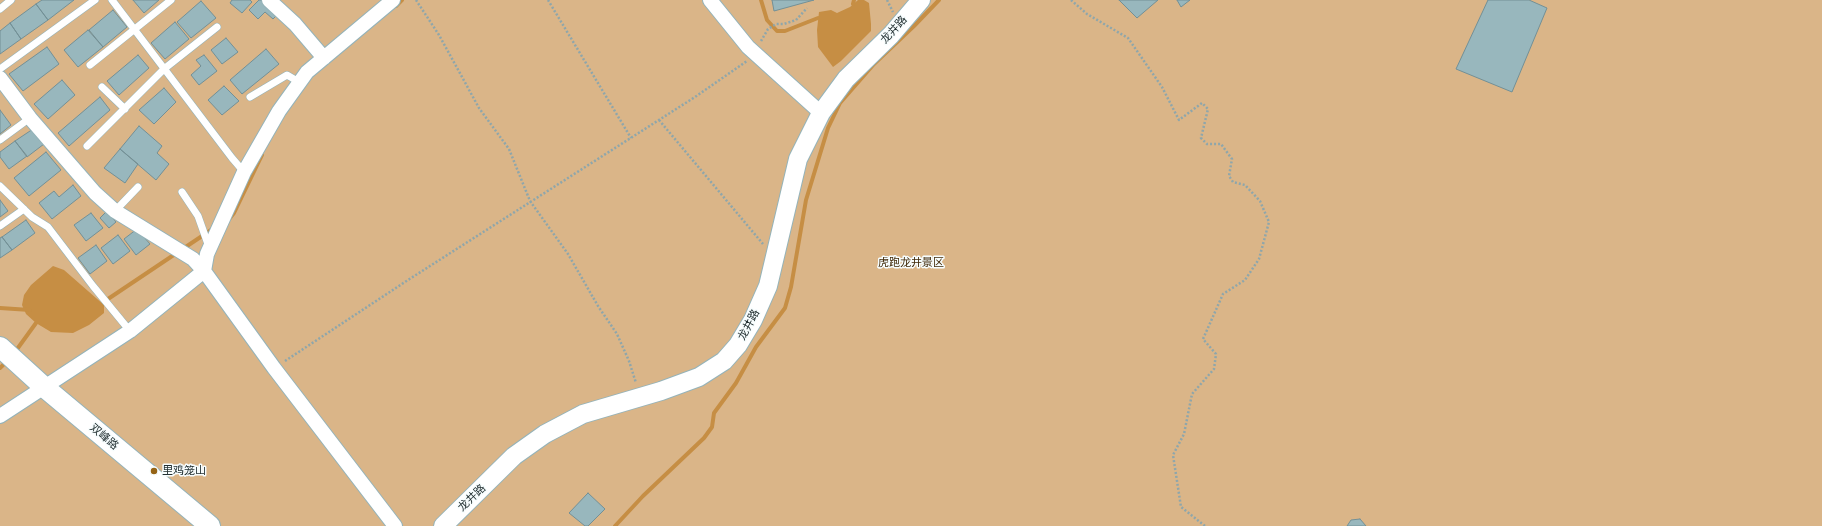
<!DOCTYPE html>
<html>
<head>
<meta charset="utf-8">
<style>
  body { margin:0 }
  canvas { display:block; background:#d5f5fc }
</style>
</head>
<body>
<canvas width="1822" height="526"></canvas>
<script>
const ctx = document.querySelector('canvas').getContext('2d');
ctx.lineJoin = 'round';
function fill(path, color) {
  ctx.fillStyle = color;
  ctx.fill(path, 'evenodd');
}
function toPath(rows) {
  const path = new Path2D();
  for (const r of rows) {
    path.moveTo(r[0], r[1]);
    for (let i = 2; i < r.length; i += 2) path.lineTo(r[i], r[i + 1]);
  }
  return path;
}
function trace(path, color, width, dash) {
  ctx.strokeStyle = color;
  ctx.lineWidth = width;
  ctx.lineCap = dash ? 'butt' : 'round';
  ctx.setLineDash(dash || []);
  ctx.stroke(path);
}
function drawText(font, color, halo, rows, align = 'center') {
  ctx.font = font + ' "Open Sans","Noto Sans SC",sans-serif';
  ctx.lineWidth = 3;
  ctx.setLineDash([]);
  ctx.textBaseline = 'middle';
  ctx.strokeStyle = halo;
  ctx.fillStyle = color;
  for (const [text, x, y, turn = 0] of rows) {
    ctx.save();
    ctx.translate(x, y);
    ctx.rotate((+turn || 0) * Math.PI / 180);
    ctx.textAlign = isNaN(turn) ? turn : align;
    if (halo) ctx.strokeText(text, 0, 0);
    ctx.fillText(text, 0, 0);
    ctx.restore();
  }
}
const green = toPath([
  [0,0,1822,0,1822,526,0,526]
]);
const water = toPath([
  [858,0,864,0,869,3,871,24,871,31,841,61,833,67,818,47,817,30,819,12,831,10,837,13,850,7],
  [53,266,64,270,104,305,104,313,89,325,73,333,51,332,36,323,26,314,22,305,24,295,31,285]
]);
const stream = toPath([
  [761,0,767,20,777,31,785,31,818,18],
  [853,4,854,0],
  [396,6,402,0],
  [230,218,234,213,262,155],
  [105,301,214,228],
  [0,308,30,310],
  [15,352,36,323],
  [0,368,8,360],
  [615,526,643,496,704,438,712,427,714,413,736,383,756,347,785,308,791,287,806,200,828,128,840,103,874,64,914,26,939,0]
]);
const building = toPath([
  [42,0,74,0,48,20,36,4,42,0],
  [133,0,159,0,144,13,133,0],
  [232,0,250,0,252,2,242,13,230,3,232,0],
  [259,0,261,0,277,15,273,19,265,12,258,19,249,10,259,0],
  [772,0,814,0,774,11,772,0],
  [1119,0,1158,0,1137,18,1119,0],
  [1177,0,1190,0,1181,7,1177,0],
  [1488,0,1529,0,1547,8,1512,92,1456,69,1488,0],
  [201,1,216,18,191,38,177,22,201,1],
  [36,4,48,20,21,39,10,23,36,4],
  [113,10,127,27,103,47,89,30,113,10],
  [175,22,189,39,165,59,151,43,175,22],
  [10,23,21,39,0,54,0,31,10,23],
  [88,30,103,47,78,67,64,50,88,30],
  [226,38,238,52,222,64,211,50,226,38],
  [47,47,59,64,23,91,9,74,47,47],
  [266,49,279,64,242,94,230,80,266,49],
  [138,55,149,68,119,95,107,81,138,55],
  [204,55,217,71,199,85,191,75,201,66,196,60,204,55],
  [62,80,75,95,48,119,34,104,62,80],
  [224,86,239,101,222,115,208,100,224,86],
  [164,88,176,102,154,124,139,110,164,88],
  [100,97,110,110,69,146,58,133,100,97],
  [0,110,11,125,0,134,0,110],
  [139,126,162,146,157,153,169,164,156,180,120,149,139,126],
  [33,129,44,144,27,157,15,141,33,129],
  [15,141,27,156,9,169,0,157,0,152,15,141],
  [120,149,138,164,125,183,104,168,120,149],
  [46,152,61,170,29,196,14,178,46,152],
  [73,185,81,196,52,219,39,203,54,191,59,197,73,185],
  [0,200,8,211,0,217,0,200],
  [107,211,116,222,109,228,100,218,107,211],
  [91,213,103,228,86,241,74,225,91,213],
  [26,220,35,233,12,250,2,237,26,220],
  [137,229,150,244,136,255,124,239,137,229],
  [118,235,130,251,113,264,101,248,118,235],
  [2,237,12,250,0,258,0,238,2,237],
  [96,245,107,261,90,274,78,258,96,245],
  [588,493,605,509,588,526,585,526,569,513,588,493],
  [1360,519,1366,526,1347,526,1351,520,1360,519]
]);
const path = toPath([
  [416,0,439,35,479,108,509,149,530,201,568,254,598,306,617,334,629,361,636,383],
  [548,0,631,138],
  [887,0,893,12],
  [1071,0,1087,14,1128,38,1162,87,1179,120,1202,103,1208,109,1201,138,1207,144,1221,144,1232,159,1229,176,1233,182,1245,185,1260,201,1269,222,1259,259,1245,280,1223,294,1203,339,1216,354,1214,369,1192,394,1184,434,1173,455,1181,507,1205,526],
  [761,41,768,29,776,24,784,24,796,20,807,8],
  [659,120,763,244],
  [285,361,408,280,695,97,747,61]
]);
const service = toPath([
  [112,0,232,158,244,172],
  [0,9,11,0],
  [90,65,171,0],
  [0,69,95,0],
  [102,87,125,109],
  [250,97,287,75,299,82],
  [0,140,30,118],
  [87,146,164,69,217,27],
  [0,186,32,217,48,227,93,286,130,331],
  [182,192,198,216,209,247],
  [115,211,138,187],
  [0,226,24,209]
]);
const minor = toPath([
  [269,0,295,24,324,58],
  [710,0,748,47,821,113],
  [0,78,30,118,95,193,115,211,193,259,204,271,274,368,395,526],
  [0,416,130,331,204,271,207,254,244,172,279,111,307,72,393,0]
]);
const tertiary = toPath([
  [443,526,514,456,545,434,583,414,661,391,699,377,724,361,738,345,753,320,768,286,798,159,821,113,846,79,891,35,921,0]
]);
const secondary = toPath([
  [0,347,44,387,210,526]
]);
const markers = [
  [154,471,4,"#956315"]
];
const streetNames = [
  ["龙井路",894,30,-48],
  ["龙井路",749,325,-62],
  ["双峰路",104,437,40],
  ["龙井路",472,498,-44]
];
const parkNames = [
  ["虎跑龙井景区",911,263]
];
const poiNames = [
  ["里鸡笼山",162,471]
];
fill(green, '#dab588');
fill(water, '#c68e44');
trace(stream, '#c68e44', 4);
fill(building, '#98b7bd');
trace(building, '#739096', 1);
trace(service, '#95b3b9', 8);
trace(minor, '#95b3b9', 16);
trace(tertiary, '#95b3b9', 20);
trace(secondary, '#95b3b9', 22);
trace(path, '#8ea6ab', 2.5, [2, 2]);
trace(service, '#fff', 7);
trace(minor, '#fff', 14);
trace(tertiary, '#fff', 18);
trace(secondary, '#fff', 20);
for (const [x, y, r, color] of markers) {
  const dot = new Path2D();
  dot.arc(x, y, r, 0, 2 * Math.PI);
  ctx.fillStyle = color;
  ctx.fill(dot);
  trace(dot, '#f7fdfe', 1.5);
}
drawText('11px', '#233032', '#f7fdfe', streetNames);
drawText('11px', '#402908', '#f7fdfe', parkNames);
drawText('11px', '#233032', '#f7fdfe', poiNames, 'left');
</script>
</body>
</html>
